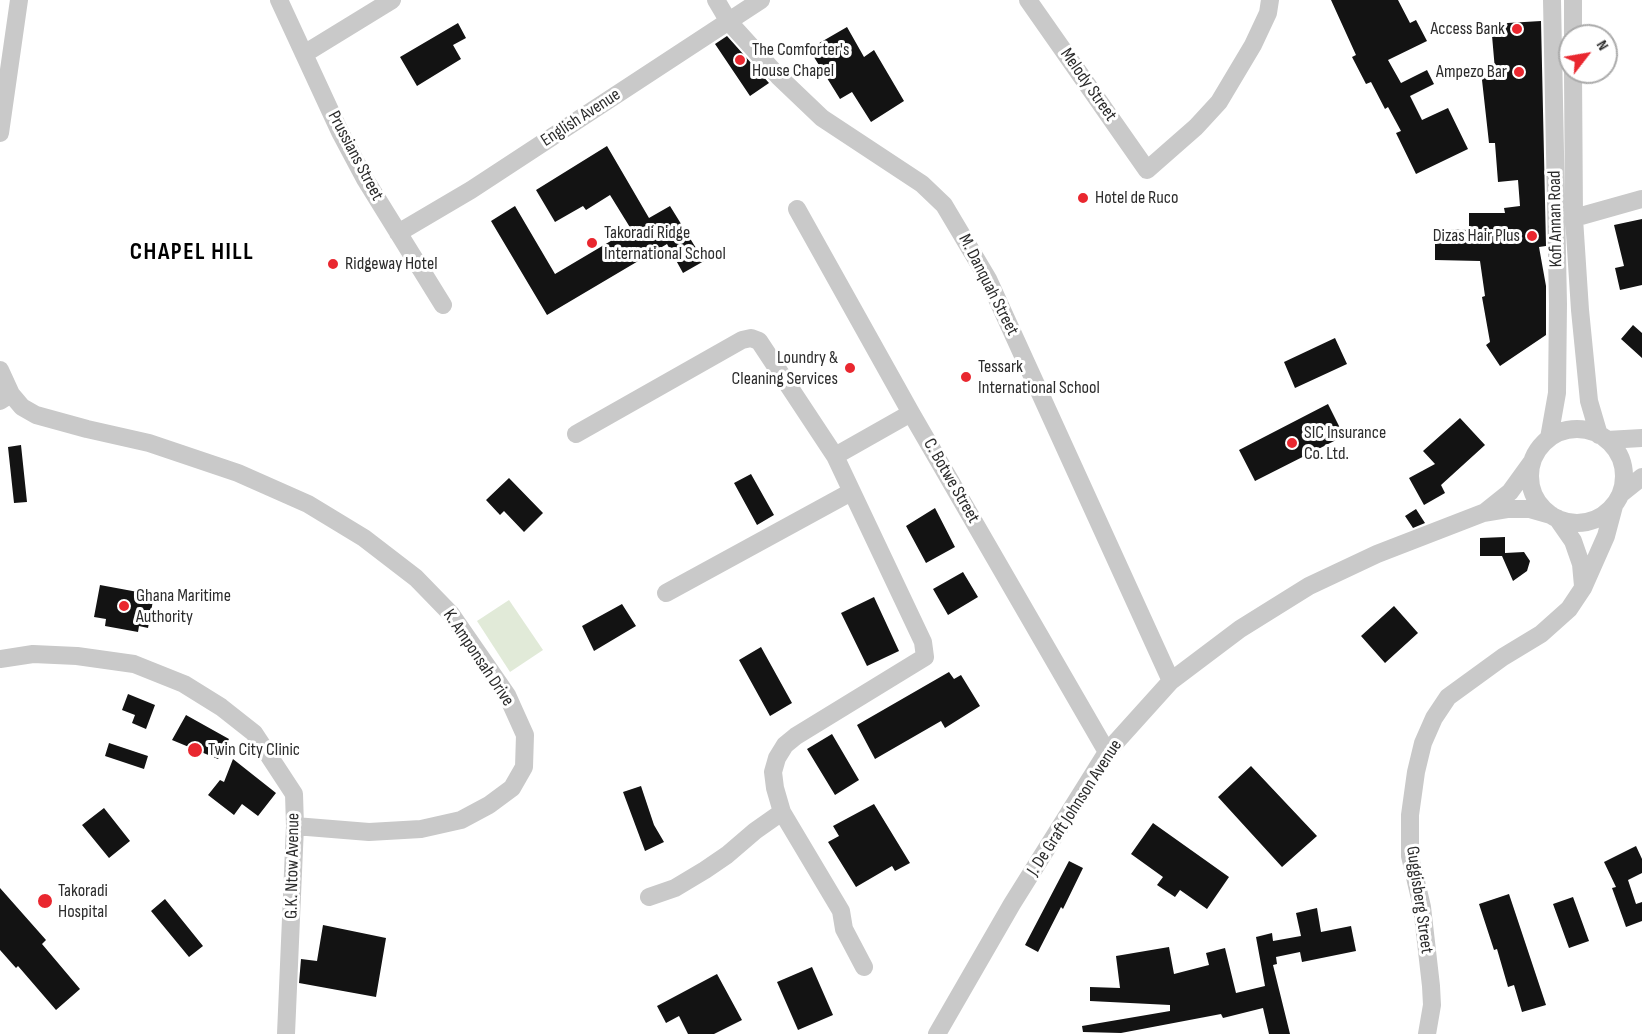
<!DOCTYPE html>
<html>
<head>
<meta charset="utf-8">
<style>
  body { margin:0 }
  #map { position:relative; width:1642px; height:1034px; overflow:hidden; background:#fff; font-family:"Sofia Sans Condensed",sans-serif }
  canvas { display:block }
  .north { position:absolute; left:1558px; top:24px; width:60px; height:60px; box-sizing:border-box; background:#fff; border:2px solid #ababab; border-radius:50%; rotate:59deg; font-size:16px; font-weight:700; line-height:24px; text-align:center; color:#2c2c2c }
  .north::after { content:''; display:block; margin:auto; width:21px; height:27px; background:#e9272f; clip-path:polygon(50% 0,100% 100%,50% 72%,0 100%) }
</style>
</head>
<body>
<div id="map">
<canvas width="1642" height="1034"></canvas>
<div class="north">N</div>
</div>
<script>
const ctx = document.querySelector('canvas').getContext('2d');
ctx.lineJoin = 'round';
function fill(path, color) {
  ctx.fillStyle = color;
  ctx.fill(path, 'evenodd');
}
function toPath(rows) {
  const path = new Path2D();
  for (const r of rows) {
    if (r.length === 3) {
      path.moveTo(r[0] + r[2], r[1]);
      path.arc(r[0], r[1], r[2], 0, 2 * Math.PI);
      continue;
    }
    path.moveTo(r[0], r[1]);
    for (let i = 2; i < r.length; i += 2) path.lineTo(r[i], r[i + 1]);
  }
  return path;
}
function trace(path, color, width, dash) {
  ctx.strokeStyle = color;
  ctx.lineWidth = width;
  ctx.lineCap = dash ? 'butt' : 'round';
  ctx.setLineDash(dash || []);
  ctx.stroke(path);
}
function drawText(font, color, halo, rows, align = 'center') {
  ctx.font = font + ' "Sofia Sans Condensed",sans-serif';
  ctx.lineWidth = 6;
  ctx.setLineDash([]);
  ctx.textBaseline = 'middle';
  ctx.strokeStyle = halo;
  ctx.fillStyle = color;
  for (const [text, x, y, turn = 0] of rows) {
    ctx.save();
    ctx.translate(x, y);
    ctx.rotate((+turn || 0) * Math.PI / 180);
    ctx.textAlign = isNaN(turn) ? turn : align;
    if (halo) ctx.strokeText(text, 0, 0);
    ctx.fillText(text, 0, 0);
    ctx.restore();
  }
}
const green = toPath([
  [509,600,543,650,510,672,477,621]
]);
const building = toPath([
  [1331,0,1398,0,1410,23,1416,20,1427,41,1388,60,1401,83,1427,70,1434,84,1410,96,1422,120,1448,108,1468,149,1416,174,1396,133,1401,131,1388,107,1385,109,1371,82,1366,84,1352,57,1356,55],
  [1541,21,1546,246,1539,247,1546,286,1546,335,1500,366,1486,345,1490,342,1482,297,1485,296,1480,261,1435,260,1435,229,1469,230,1469,213,1505,213,1504,208,1520,206,1518,180,1498,182,1495,143,1489,143,1481,71,1495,70,1491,24],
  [458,23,466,38,453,45,461,59,417,86,400,57],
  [847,27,864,57,874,50,904,101,871,122,852,92,840,99,809,49],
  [727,36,769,83,750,96,715,44],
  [607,146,649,218,670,206,704,261,683,273,667,244,547,315,491,221,515,206,555,274,631,229,610,195,586,210,583,206,555,222,536,190],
  [1642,219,1642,285,1620,290,1615,268,1624,266,1614,225],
  [1633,325,1642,333,1642,358,1621,339],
  [1335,338,1347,364,1295,388,1284,362],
  [1328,404,1344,436,1255,481,1239,450],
  [1460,418,1485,445,1441,485,1445,493,1424,505,1409,478,1435,464,1423,451],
  [21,445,27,502,14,503,8,447],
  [751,474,774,515,757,525,734,483],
  [509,478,543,513,524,532,504,511,500,515,486,500],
  [935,508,955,547,926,563,906,526],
  [1416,509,1425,523,1413,528,1405,516],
  [1505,537,1505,553,1524,552,1530,561,1527,571,1513,581,1502,556,1480,556,1480,538],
  [963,572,978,597,948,615,933,589],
  [100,585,154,595,148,628,139,626,138,632,105,626,106,619,94,617],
  [874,597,899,651,867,666,841,613],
  [622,604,636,626,594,651,582,626],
  [1394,606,1418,633,1385,663,1361,636],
  [761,647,792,703,770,716,739,660],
  [949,672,954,679,961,675,980,706,945,728,941,721,875,759,857,725],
  [128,694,155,705,146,729,132,723,135,715,122,710],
  [186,715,229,739,218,759,172,740],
  [832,734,859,780,835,795,807,749],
  [109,743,148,756,144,769,105,756],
  [233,759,276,793,258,816,242,804,234,815,208,795,220,780,224,782],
  [1251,766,1317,836,1282,867,1218,797],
  [641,786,654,825,664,842,645,851,623,792],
  [874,804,910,863,895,871,892,866,856,887,828,842,839,836,833,826],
  [104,808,130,841,109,858,82,825],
  [1153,823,1229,877,1207,909,1180,890,1175,897,1157,885,1163,877,1131,854],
  [1636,846,1642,859,1642,873,1628,880,1636,904,1642,902,1642,921,1626,927,1612,888,1616,887,1604,862],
  [1069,861,1083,868,1063,909,1061,907,1038,952,1025,945],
  [0,888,46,940,42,944,80,989,56,1010,18,966,16,968,0,950],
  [1509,894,1546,1005,1522,1012,1514,985,1508,987,1497,949,1494,950,1479,904],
  [1573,897,1589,941,1569,948,1553,904],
  [165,899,203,946,189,957,151,911],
  [1317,908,1321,932,1351,926,1356,951,1302,962,1300,952,1276,957,1277,964,1273,965,1290,1034,1269,1034,1263,1008,1223,1018,1221,1014,1121,1033,1083,1032,1082,1026,1170,1011,1170,1005,1090,1001,1090,987,1120,988,1116,956,1169,947,1174,974,1209,965,1206,953,1225,948,1236,993,1265,986,1256,937,1272,933,1273,941,1301,936,1296,913],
  [323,925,386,938,376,997,299,983,301,959,317,961],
  [812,967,833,1015,798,1030,777,982],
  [717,974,742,1020,714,1034,688,1034,679,1016,666,1023,657,1006]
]);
const minor = toPath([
  [279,0,340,132,365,179,443,305],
  [716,0,729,22,779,77,822,118,922,184,944,205,988,279,1171,681],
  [1028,0,1147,170,1196,127,1219,102,1253,45,1268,13,1270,0],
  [1573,0,1573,36],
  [304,54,392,0],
  [1573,72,1574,218,1580,310,1589,401,1599,435],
  [0,133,19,0],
  [797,209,911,413,1107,752],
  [1574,218,1642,199],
  [398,233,471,190,761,0],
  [0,370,11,394,0,401],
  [11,394,22,407,36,415,87,429,149,443,238,473,308,504,364,538,416,578,451,614,507,695,525,735,524,767,512,788,489,805,461,820,421,829,369,832,295,826],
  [1577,476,47],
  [576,434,742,340,751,338,759,341,835,456,923,642,925,657,796,736,785,745,777,758,773,772,775,788,782,812,841,911,844,929,864,967],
  [1549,438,1557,393,1558,304,1552,0],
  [1607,440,1642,438],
  [835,456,911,413],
  [1622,493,1642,477],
  [1485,512,1510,492,1531,463],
  [1557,518,1573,541,1581,564,1583,586],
  [666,593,851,492],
  [0,659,33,654,77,656,134,664,184,684,221,707,254,733,294,794,295,826,286,1034],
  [649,897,675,888,705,870,727,855,755,831,782,812],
  [937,1034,1012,904,1107,752,1171,681,1240,629,1309,586,1377,554,1483,513,1507,509,1530,509,1551,515],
  [1427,1034,1432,1005,1431,986,1422,907,1410,856,1410,815,1416,772,1423,743,1434,718,1448,697,1503,657,1541,634,1569,609,1583,588,1606,536,1614,506]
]);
const markers = [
  [1517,29,6,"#e9272f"],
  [740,60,6,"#e9272f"],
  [1519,72,6,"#e9272f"],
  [1083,198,6,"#e9272f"],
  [1532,236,6,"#e9272f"],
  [592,243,6,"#e9272f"],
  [333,264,6,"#e9272f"],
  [850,368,6,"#e9272f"],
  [966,377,6,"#e9272f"],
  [1292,443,6,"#e9272f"],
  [124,606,6,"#e9272f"],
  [195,750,8,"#e9272f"],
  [45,901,8,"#e9272f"]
];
const poiNames = [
  ["Access Bank",1505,29,"right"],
  ["The Comforter's",752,50],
  ["House Chapel",752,71],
  ["Ampezo Bar",1507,72,"right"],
  ["Hotel de Ruco",1095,198],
  ["Takoradi Ridge",604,233],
  ["International School",604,254],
  ["Dizas Hair Plus",1520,236,"right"],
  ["Ridgeway Hotel",345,264],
  ["Loundry &",838,358,"right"],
  ["Cleaning Services",838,379,"right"],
  ["Tessark",978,367],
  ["International School",978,388],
  ["SIC Insurance",1304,433],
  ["Co. Ltd.",1304,454],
  ["Ghana Maritime",136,596],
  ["Authority",136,617],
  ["Twin City Clinic",208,750],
  ["Takoradi",58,891],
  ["Hospital",58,912]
];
const streetNames = [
  ["Melody Street",1088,85,55],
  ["English Avenue",581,118,-33],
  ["Prussians Street",355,156,62],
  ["Kofi Annan Road",1556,219,-91],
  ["M. Danquah Street",988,285,63],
  ["C. Botwe Street",951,481,60],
  ["K. Amponsah Drive",478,658,56],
  ["J. De Graft Johnson Avenue",1075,808,-57],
  ["G.K. Ntow Avenue",293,866,-89],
  ["Guggisberg Street",1419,900,82]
];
const districtNames = [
  ["CHAPEL HILL",192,253]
];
fill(green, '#e1ead8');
fill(building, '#131313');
trace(minor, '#c9c9c9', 18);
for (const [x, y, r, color] of markers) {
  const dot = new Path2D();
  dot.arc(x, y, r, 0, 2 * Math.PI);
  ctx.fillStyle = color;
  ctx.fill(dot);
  trace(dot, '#fff', 2);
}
drawText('18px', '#2c2c2c', '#fff', poiNames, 'left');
drawText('18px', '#2c2c2c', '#fff', streetNames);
ctx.letterSpacing = '1.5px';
drawText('bold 24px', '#000', '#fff', districtNames);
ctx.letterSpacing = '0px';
</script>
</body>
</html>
